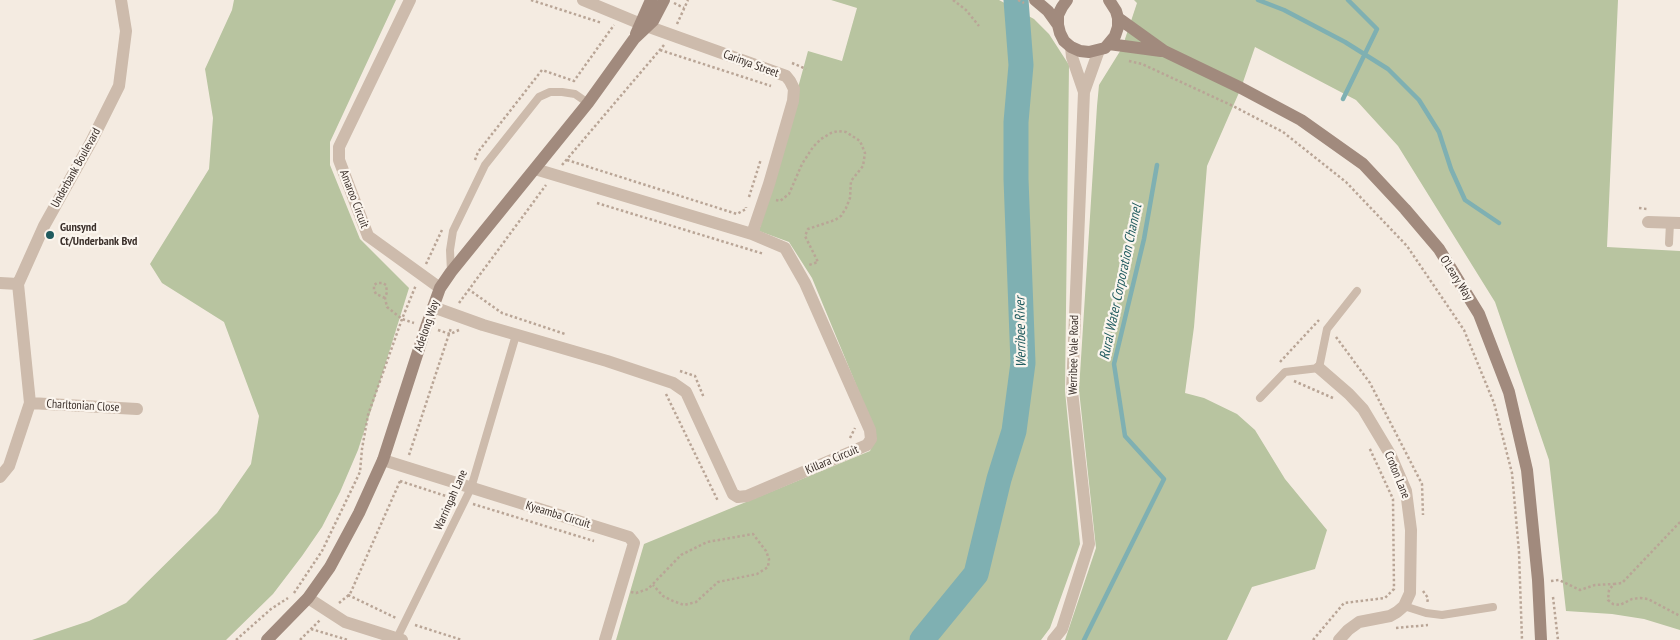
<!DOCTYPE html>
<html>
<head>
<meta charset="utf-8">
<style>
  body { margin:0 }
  canvas { display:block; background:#f4ebe1 }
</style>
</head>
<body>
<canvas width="1680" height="640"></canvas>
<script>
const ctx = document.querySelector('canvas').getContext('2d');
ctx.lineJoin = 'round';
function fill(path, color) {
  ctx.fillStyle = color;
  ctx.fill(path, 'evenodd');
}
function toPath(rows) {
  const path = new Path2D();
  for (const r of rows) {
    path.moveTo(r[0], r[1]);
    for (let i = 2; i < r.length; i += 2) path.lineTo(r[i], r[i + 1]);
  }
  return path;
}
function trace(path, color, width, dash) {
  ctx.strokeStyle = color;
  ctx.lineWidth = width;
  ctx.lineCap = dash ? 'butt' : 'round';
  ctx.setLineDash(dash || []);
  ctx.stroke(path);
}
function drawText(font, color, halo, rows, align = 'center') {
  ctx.font = font + ' "PT Sans Narrow",sans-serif';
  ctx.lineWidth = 4.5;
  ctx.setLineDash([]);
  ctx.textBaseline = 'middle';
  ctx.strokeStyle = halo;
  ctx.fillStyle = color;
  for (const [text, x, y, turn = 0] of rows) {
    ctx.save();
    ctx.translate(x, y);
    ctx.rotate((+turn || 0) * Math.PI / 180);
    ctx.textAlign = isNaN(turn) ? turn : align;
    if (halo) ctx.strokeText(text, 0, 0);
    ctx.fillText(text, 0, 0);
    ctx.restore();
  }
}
const green = toPath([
  [234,0,396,0,330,142,330,165,360,239,409,288,373,404,358,450,340,492,322,527,302,556,273,594,226,640,32,640,89,621,126,603,217,513,251,464,259,416,224,322,162,283,150,264,209,169,213,118,205,69,232,10],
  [831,0,999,0,1034,19,1049,34,1069,65,1065,391,1080,544,1050,628,1041,640,616,640,644,544,870,451,874,442,876,433,812,278,789,242,759,231,808,51,842,61,857,8],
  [1134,0,1618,0,1607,247,1680,251,1680,630,1644,619,1612,614,1566,611,1549,460,1495,302,1398,146,1356,100,1255,47,1241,88,1207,166,1194,327,1185,393,1204,398,1237,414,1255,430,1285,479,1327,530,1315,569,1252,587,1227,640,1065,640,1096,548,1079,390,1097,106,1099,85,1122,48,1137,3]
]);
const stream = toPath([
  [1258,0,1284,10,1345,42,1388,69,1419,100,1439,132,1451,169,1465,200,1499,223],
  [1343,99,1377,29,1348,0],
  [1084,640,1164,479,1125,436,1114,364,1144,239,1157,165]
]);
const river = toPath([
  [922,640,976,574,999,479,1014,431,1023,363,1016,179,1016,122,1021,65,1016,0]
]);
const path = toPath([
  [531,0,602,23],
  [953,0,966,10,979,26],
  [1018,0,1024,3],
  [674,3,684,8],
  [677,24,688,0],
  [660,50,771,86],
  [1129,61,1142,64,1233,106,1283,132,1346,182,1407,246,1464,330,1494,403,1512,473,1519,552,1522,640],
  [792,63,806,69],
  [475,160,478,152,542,70,574,81,614,25],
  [567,160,737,214,746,209,746,207],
  [562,165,664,45],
  [749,197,761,159],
  [776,200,780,201,789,194,802,164,813,147,821,139,831,133,838,131,846,132,860,141,865,153,863,166,851,181,850,198,846,208,841,216,835,220,808,229,805,236,818,262,809,265],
  [597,203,764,254],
  [1639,208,1647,209],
  [426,264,442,230],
  [468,289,502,313,565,334],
  [385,298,376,294,374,290,374,285,377,283,383,283,386,285,387,292,385,298,387,307,402,319,414,323],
  [459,303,546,185],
  [438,330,450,334,459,330],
  [1336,337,1370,383,1422,484,1423,515],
  [1280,362,1319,320],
  [680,371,695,376,704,398],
  [1294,381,1333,398],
  [666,394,718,501],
  [850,438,855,428],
  [409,455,451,328],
  [400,481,455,499],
  [473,504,594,541],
  [1680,522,1622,583,1614,584,1609,590,1608,600,1613,604,1620,605,1632,599,1640,598,1648,599,1680,616],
  [1551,581,1559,580,1580,590,1595,585,1614,584],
  [1423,591,1428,598,1427,604],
  [631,592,636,593,648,589,681,555,707,542,753,534,766,551,769,559,768,567,757,574,718,582,696,602,684,605,673,601,663,596,653,585],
  [294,593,322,551,360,472,362,449,368,415,402,319,416,285],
  [348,595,396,618],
  [1553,597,1558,640],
  [339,603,350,594,401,479],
  [415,625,462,640],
  [1396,628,1428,625],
  [311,629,348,640],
  [236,640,271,609,288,598],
  [300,640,320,620],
  [1313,640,1344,603,1385,598,1394,589,1393,499,1369,447]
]);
const lane = toPath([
  [1669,243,1670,223],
  [451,272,450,250,453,231,485,165,539,97,550,92,562,92,575,94,588,103],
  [1260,398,1285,372,1319,368,1327,329,1357,291],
  [1404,606,1426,613,1442,615,1493,607],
  [397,638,471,488,516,335]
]);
const street = toPath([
  [410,0,339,147,339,160,368,236,440,288],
  [583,0,641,24,786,76,790,81,794,89,793,101,769,184,752,234],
  [1071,47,1072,57,1084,92],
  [1648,222,1680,223],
  [0,283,18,284],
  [433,307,483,325,607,361,673,383,686,392,733,494,738,497,747,496,867,445,871,439,870,430,805,283,785,248,752,234,535,169],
  [1319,368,1349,394,1363,409,1390,454,1406,491,1411,530,1410,593,1404,606,1397,612,1390,616,1359,622,1348,630,1339,640],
  [30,403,137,409],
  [383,460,629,537,634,543,605,640],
  [0,477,9,466,30,403,18,284,44,226,91,142,119,86,126,31,121,0],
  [308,598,345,622,402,640],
  [1053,640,1062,629,1089,544,1072,391,1084,92,1099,50]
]);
const secondary = toPath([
  [1035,0,1048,11,1058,25],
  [1067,0,1062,7,1058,15,1058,25,1060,33,1064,41,1071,47,1080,51,1089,52,1105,48,1115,36,1118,27,1118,18,1116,11,1109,0],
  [1118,18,1164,51,1241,88,1301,120,1363,164,1405,209,1439,249,1479,314,1509,392,1527,470,1538,580,1541,640],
  [636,34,651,0],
  [1109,44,1161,51],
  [267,640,308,598,330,567,359,513,383,460,426,327,440,288,451,272,588,103,634,39,653,21,664,0]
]);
const markers = [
  [50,235,5,"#1f5a5e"]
];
const streetNames = [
  ["Carinya Street",751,64,20],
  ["Underbank Boulevard",76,168,-61],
  ["Amaroo Circuit",354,199,69],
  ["O'Leary Way",1456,278,58],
  ["Adelong Way",427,326,-71],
  ["Werribee Vale Road",1074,355,-89],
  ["Charltonian Close",83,406,3],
  ["Killara Circuit",832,460,-23],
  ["Croton Lane",1397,475,68],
  ["Warringah Lane",451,500,-66],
  ["Kyeamba Circuit",558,515,17]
];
const poiNames = [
  ["Gunsynd",60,228],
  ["Ct/Underbank Bvd",60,242]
];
const waterNames = [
  ["Rural Water Corporation Channel",1121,282,-78],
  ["Werribee River",1021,332,-91]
];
fill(green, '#b8c4a0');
trace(stream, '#7fb0b2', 4.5);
trace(river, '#7fb0b2', 25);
trace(path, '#b9a596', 2.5, [2.5, 2.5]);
trace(lane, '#cdbbac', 8);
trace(street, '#cdbbac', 12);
trace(secondary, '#a18a7d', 12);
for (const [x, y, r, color] of markers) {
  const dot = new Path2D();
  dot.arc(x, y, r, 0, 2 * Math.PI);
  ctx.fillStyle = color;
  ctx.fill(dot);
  trace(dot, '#fbf5ee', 2);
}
drawText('12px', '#3b302b', '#fbf5ee', streetNames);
drawText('bold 12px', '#3b302b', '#fbf5ee', poiNames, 'left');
drawText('italic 14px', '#1f5a5e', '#fbf5ee', waterNames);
</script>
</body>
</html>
